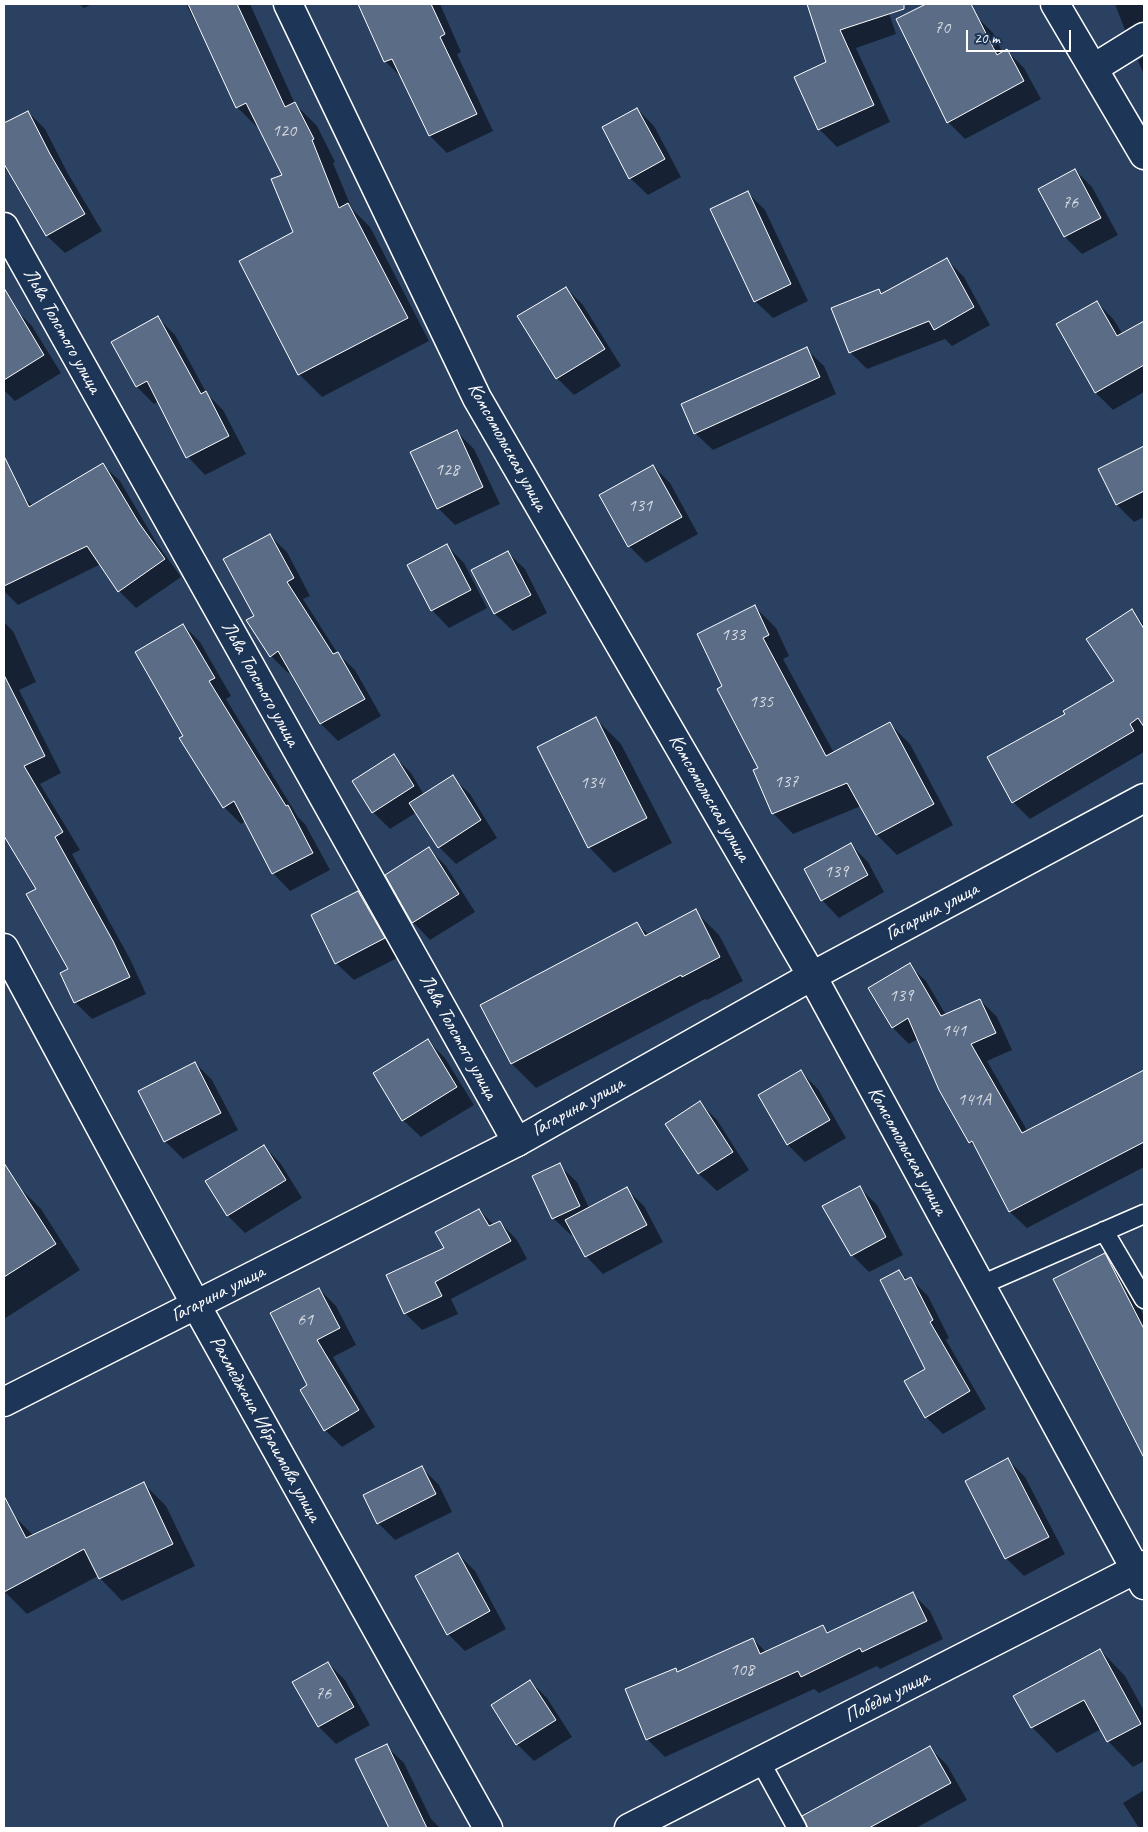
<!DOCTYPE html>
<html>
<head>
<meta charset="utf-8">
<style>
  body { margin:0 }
  #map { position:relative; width:1148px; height:1832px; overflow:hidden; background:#2a4161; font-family:Caveat,sans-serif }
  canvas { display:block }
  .frame { position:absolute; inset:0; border:5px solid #fff; pointer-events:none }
  .scale { position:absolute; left:966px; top:30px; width:105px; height:22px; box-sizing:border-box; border:2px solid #fff; border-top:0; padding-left:6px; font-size:15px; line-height:18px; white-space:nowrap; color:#fff; -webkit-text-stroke:4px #1d3557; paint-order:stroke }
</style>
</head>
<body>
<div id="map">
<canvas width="1148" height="1832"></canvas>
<div class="frame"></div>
<div class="scale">20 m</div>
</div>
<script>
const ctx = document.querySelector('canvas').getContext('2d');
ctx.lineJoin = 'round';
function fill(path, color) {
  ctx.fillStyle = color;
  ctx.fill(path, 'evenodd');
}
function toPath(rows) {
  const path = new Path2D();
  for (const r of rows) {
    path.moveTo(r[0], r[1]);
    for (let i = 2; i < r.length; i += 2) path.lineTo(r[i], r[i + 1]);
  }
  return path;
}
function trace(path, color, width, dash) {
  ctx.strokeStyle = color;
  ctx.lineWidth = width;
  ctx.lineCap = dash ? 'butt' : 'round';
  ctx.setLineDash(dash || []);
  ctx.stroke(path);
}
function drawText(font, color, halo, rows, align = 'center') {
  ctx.font = font + ' Caveat,sans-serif';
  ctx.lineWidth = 4.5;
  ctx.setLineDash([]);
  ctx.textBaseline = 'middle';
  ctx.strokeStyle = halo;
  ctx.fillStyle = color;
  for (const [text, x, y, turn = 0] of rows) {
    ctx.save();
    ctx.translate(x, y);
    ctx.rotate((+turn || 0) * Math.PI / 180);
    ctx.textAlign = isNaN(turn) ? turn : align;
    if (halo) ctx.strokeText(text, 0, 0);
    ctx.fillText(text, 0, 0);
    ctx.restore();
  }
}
const shadow = toPath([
  [79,4,92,4,84,8],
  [186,4,250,4,295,104,317,126,335,162,333,163,352,209,370,227,429,341,322,397,299,374,240,261,294,233,284,175,260,130,237,107,206,39,200,32],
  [360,4,440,4,461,52,457,54,493,131,447,153,430,136,403,79,385,61],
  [808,4,886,4,896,34,856,48,890,122,837,147,819,129,795,78,828,63],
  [929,4,964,4,993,33,1003,53,1007,51,1024,68,1041,99,965,139,948,122,898,19],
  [1115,4,1144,4,1144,46,1125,30],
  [1144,56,1144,74,1138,61],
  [637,109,654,126,681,177,648,195,630,178],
  [28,112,45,129,67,172,102,231,65,253,47,236,14,179,4,168,4,124],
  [1075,170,1092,187,1118,235,1082,254,1065,237,1039,189],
  [748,193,765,210,808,301,773,318,755,301],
  [947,260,964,277,990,325,952,346,945,339,867,369,850,352,879,290,883,295],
  [566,288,583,305,621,366,574,395,557,378],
  [1097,302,1114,320,1123,335,1144,322,1144,392,1113,410,1096,393,1058,324],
  [15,309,32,326,61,373,15,401,4,390,4,315],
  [158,318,175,335,207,394,223,410,246,454,205,475,188,457,159,401,154,404,137,387],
  [806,349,824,366,836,394,713,450,695,433],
  [457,432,474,449,500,504,455,525,438,508],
  [1144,447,1144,517,1134,522,1117,505,1100,470],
  [102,464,120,481,156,542,181,577,136,608,119,591,101,564,18,605,4,591,4,504,22,495,33,506],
  [653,466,670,483,698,534,646,563,629,546],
  [269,535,287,552,310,596,303,599,338,654,355,670,381,716,338,741,321,724,291,671,288,673,271,656],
  [447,546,464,563,487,608,449,628,432,610],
  [507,552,525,569,547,613,513,631,495,614,473,570],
  [755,607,776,628,789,656,783,659,834,753,889,723,910,744,953,825,897,855,877,835,861,806,793,834,773,813,760,769,724,687],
  [1131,611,1144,624,1144,752,1030,819,1013,802,1067,715,1116,682],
  [4,622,13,631,36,682,19,690,61,773,40,784,80,850,72,854,130,959,146,994,92,1019,75,1002,70,970,37,889,4,834],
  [183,625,200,642,231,696,226,699,298,817,305,824,330,870,290,891,273,873,246,821,241,824,224,807,185,736],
  [596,719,621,744,672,843,614,873,589,847],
  [394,756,411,773,424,795,452,777,470,794,497,838,456,864,439,847,417,812,390,829,373,812],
  [851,845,868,862,884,892,839,918,822,900],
  [429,849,446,866,475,912,430,940,413,922,387,875],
  [358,892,375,909,401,956,354,980,336,963],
  [695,911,719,935,743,981,707,1000,705,999,536,1088,512,1064,482,1006,637,924,649,935],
  [909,965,926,981,946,1015,980,1000,997,1017,1012,1050,987,1061,1028,1132,1144,1071,1144,1167,1027,1228,1010,1212,979,1151,970,1142,940,1090,918,1039,909,1044,893,1028,870,988],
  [428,1041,445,1058,474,1105,421,1137,403,1120],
  [195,1063,212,1080,238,1130,183,1159,165,1141,140,1092],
  [801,1072,818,1089,846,1138,805,1162,788,1145,759,1095],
  [700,1103,717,1120,749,1170,717,1191,699,1174,667,1124],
  [264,1146,281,1164,302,1198,245,1233,228,1216,207,1182],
  [559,1165,577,1182,589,1208,626,1189,644,1206,663,1242,603,1274,586,1256,574,1234,571,1235,553,1218],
  [16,1184,41,1209,80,1270,4,1319,4,1191],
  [860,1188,877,1205,903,1255,869,1272,852,1255],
  [479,1210,494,1225,500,1222,517,1240,527,1259,451,1299,458,1314,422,1330,405,1313,445,1248],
  [1104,1254,1121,1271,1144,1316,1144,1455,1055,1280],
  [899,1271,908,1280,911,1279,928,1296,949,1338,946,1340,986,1409,943,1434,926,1417,926,1370],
  [319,1289,336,1306,356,1345,333,1357,375,1427,342,1447,325,1430,309,1386],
  [1008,1460,1025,1477,1065,1554,1024,1576,1006,1558,967,1481],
  [422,1468,439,1485,452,1512,395,1540,378,1523],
  [143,1483,166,1506,195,1566,122,1601,98,1576,27,1614,4,1591,4,1519,12,1514,34,1536],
  [458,1554,475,1571,506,1629,465,1651,448,1634],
  [913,1594,930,1611,943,1639,880,1669,877,1666,819,1693,814,1689,665,1757,647,1739,627,1690,675,1670,678,1673,753,1639,766,1652,823,1626,830,1633],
  [1100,1650,1125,1676,1144,1711,1144,1761,1133,1767,1108,1741,1101,1729,1057,1753,1032,1727],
  [328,1663,345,1680,370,1725,336,1744,319,1727,294,1682],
  [530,1681,547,1698,572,1737,534,1761,517,1744],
  [386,1746,404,1763,431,1819,440,1828,390,1828,357,1760],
  [930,1748,947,1765,967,1800,916,1828,815,1828,808,1814],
  [1144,1790,1144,1828,1139,1828,1123,1803]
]);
const building = toPath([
  [188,4,237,4,285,107,295,102,314,139,312,140,339,208,348,203,408,318,298,375,239,261,293,232,271,179,282,175,246,103,236,108,188,4],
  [358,4,431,4,445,34,440,37,477,114,429,136,392,59,384,62,358,4],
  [807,4,904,4,904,9,840,30,874,105,818,130,794,77,826,62,807,4],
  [926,4,971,4,997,55,1007,49,1024,81,947,123,896,19,926,4],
  [637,108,665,159,629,179,602,127,637,108],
  [28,111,50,154,85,214,46,236,4,164,4,123,28,111],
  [1075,169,1101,218,1064,237,1038,189,1075,169],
  [748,191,791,284,754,302,710,209,748,191],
  [947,258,974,307,934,330,929,321,849,353,831,308,879,289,881,294,947,258],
  [566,287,605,349,556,379,517,316,566,287],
  [4,288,44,355,4,380,4,288],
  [1097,301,1117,336,1144,321,1144,365,1095,393,1056,324,1097,301],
  [158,316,201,394,206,391,229,436,186,458,147,381,136,387,111,342,158,316],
  [807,347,820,377,694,434,681,404,807,347],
  [457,430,483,487,437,509,410,452,457,430],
  [1144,446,1144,491,1116,505,1098,469,1144,446],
  [4,456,29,507,103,463,139,523,165,559,118,592,87,546,4,586,4,456],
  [653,465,682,517,628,547,599,495,653,465],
  [270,534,294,578,287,582,333,654,338,652,365,699,320,724,278,651,270,657,246,620,254,616,223,559,270,534],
  [447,544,471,590,431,611,407,565,447,544],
  [508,551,531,595,494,614,471,570,508,551],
  [755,605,769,635,763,638,826,756,890,722,934,804,876,835,847,783,772,814,753,770,758,768,717,689,722,686,697,634,755,605],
  [1132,609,1144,629,1144,727,1138,718,1130,724,1134,731,1012,803,987,757,1065,714,1063,711,1114,681,1086,639,1132,609],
  [183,624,215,678,209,681,286,806,288,805,313,853,272,874,234,801,223,808,179,738,183,736,135,652,183,624],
  [4,675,45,756,24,766,63,832,55,837,113,941,130,977,74,1003,60,973,68,969,26,894,36,889,4,836,4,675],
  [596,717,647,818,588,848,537,747,596,717],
  [394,754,414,786,372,813,352,781,394,754],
  [453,775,481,820,438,848,409,803,453,775],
  [851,843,868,875,821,901,804,869,851,843],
  [429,847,459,894,412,923,385,875,429,847],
  [358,891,385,938,335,964,311,915,358,891],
  [696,909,720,957,682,977,681,975,511,1064,480,1005,637,922,645,936,696,909],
  [910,963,941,1016,980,999,996,1033,971,1044,1022,1133,1144,1070,1144,1142,1009,1212,972,1141,969,1143,939,1090,908,1018,892,1028,868,988,910,963],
  [428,1039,457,1087,402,1121,373,1073,428,1039],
  [195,1062,221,1113,164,1142,138,1091,195,1062],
  [801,1070,830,1120,787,1145,758,1095,801,1070],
  [700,1101,733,1152,698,1174,665,1124,700,1101],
  [264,1145,286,1180,227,1216,205,1181,264,1145],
  [4,1163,56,1244,4,1277,4,1163],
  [560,1163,580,1206,552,1219,532,1176,560,1163],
  [860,1186,886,1237,851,1256,822,1206,860,1186],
  [627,1187,647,1225,585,1257,565,1220,627,1187],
  [479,1209,489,1226,500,1221,511,1241,435,1282,442,1296,404,1314,386,1275,444,1248,435,1232,479,1209],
  [1105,1253,1144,1329,1144,1458,1053,1279,1105,1253],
  [899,1270,905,1280,911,1277,933,1320,930,1322,970,1391,925,1418,904,1381,925,1369,880,1280,899,1270],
  [319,1288,340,1328,317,1340,359,1410,324,1431,300,1390,307,1385,270,1313,319,1288],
  [1008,1458,1049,1537,1005,1559,965,1481,1008,1458],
  [422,1466,436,1494,377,1524,363,1495,422,1466],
  [144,1482,173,1544,99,1579,84,1549,4,1592,4,1496,26,1538,144,1482],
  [458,1553,490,1611,447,1635,415,1576,458,1553],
  [913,1592,927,1621,862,1652,860,1648,801,1677,798,1671,646,1740,625,1689,676,1668,677,1672,753,1638,760,1654,823,1625,827,1633,913,1592],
  [1100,1649,1141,1724,1107,1742,1084,1700,1031,1728,1013,1696,1100,1649],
  [328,1662,354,1707,318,1727,292,1682,328,1662],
  [530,1680,556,1720,516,1745,491,1705,530,1680],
  [387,1744,427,1828,389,1828,355,1759,387,1744],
  [930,1746,951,1783,869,1828,808,1828,802,1816,930,1746]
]);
const lane = toPath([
  [1104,1231,1144,1299],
  [981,1285,1144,1214],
  [760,1761,797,1828]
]);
const street = toPath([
  [1094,68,1144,37],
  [4,227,517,1142],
  [4,948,196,1305]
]);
const secondary = toPath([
  [288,4,477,398,812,976,1144,1585],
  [1055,4,1144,155],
  [196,1305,488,1828],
  [4,1402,517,1142,812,976,1144,798],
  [629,1828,1144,1565]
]);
const numberNames = [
  ["70",942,28],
  ["120",284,131],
  ["76",1070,203],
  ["128",447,470],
  ["131",640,506],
  ["133",733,635],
  ["135",761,702],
  ["137",786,782],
  ["134",592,783],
  ["139",836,872],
  ["139",901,996],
  ["141",954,1031],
  ["141А",974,1100],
  ["61",305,1320],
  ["108",742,1670],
  ["76",323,1694]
];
const streetNames = [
  ["Льва Толстого улица",62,331,61],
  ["Комсомольская улица",507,447,61],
  ["Льва Толстого улица",260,684,61],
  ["Комсомольская улица",709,798,60],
  ["Гагарина улица",932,912,-28],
  ["Льва Толстого улица",458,1037,61],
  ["Гагарина улица",578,1107,-29],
  ["Комсомольская улица",907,1151,61],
  ["Гагарина улица",218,1294,-27],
  ["Рахмеджана Ибраимова улица",265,1429,61],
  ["Победы улица",887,1697,-27]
];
fill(shadow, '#0007');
fill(building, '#5b6c86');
trace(building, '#fff', 1);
trace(lane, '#fff', 21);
trace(street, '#fff', 31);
trace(secondary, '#fff', 31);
trace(lane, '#1d3557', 18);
trace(street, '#1d3557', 28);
trace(secondary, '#1d3557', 28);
drawText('18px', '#d6dae1', null, numberNames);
drawText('20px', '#fff', '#1d3557', streetNames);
</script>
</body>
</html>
